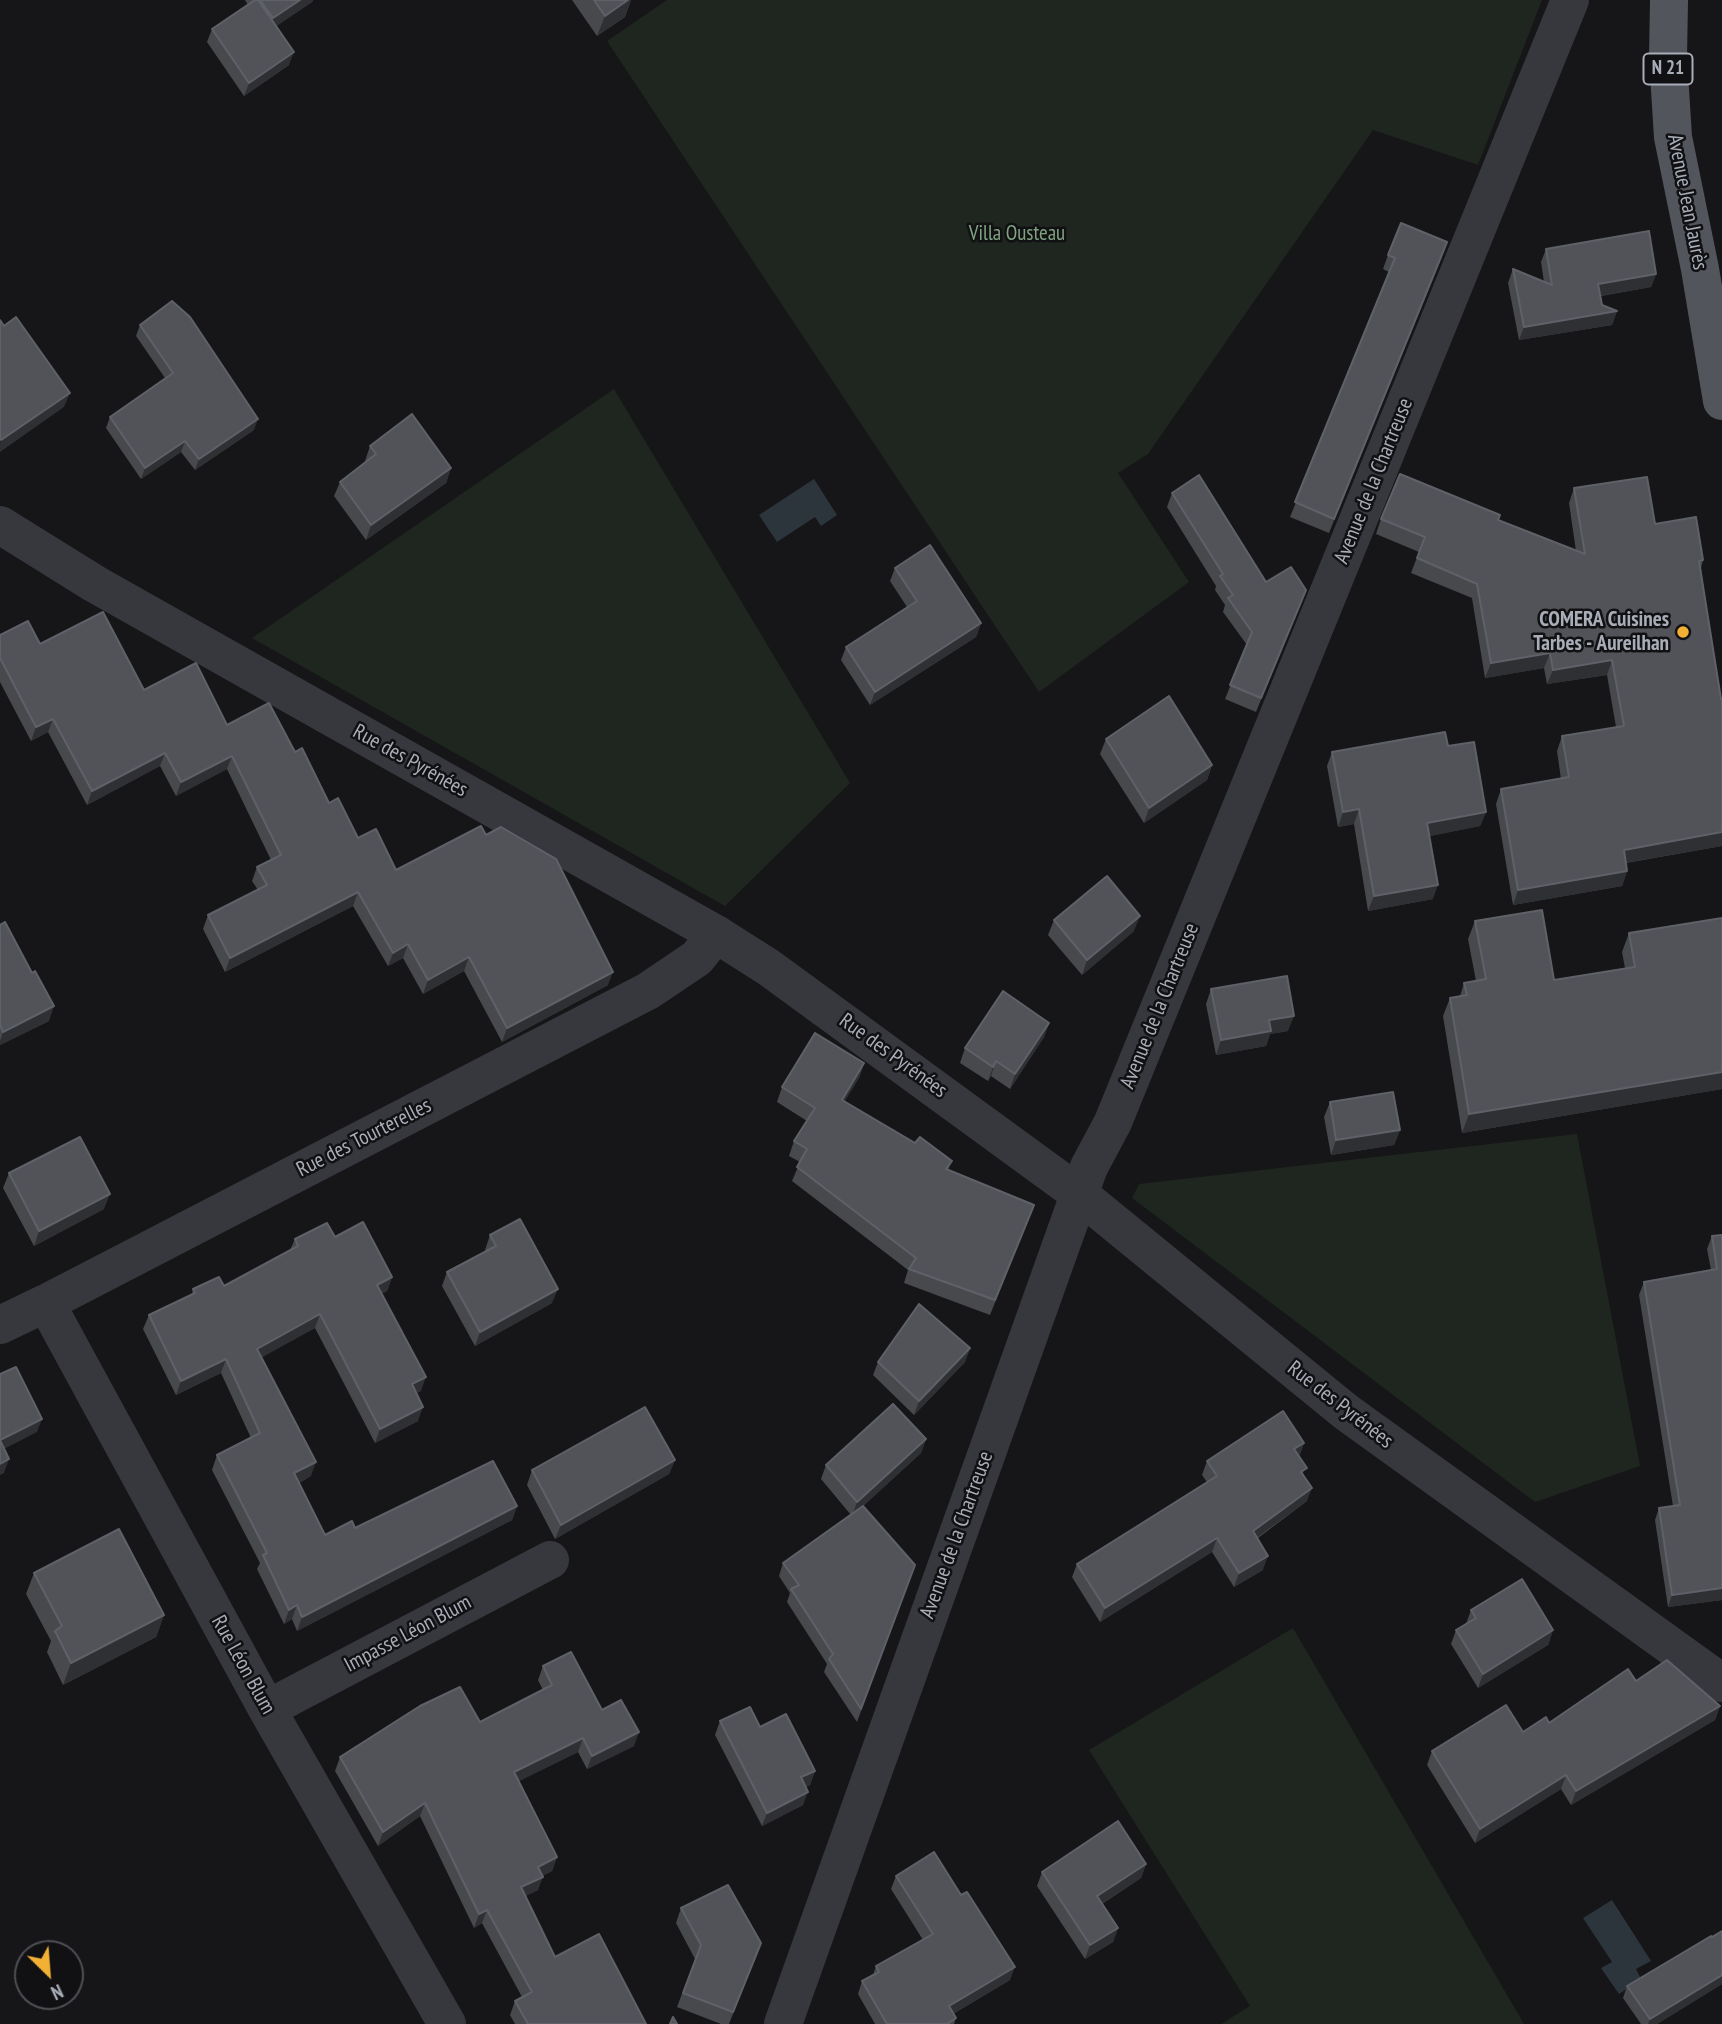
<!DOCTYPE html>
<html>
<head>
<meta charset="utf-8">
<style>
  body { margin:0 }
  #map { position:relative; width:1722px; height:2024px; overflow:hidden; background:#161618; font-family:"PT Sans Narrow",sans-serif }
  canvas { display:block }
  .north { position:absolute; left:14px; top:1940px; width:70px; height:70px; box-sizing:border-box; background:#111113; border:2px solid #4d4f55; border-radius:50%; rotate:155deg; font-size:19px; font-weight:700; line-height:28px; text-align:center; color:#a8adb8 }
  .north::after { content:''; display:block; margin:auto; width:24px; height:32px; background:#f2b134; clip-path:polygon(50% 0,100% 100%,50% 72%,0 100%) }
</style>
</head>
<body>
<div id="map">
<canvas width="1722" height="2024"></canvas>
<div class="north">N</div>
</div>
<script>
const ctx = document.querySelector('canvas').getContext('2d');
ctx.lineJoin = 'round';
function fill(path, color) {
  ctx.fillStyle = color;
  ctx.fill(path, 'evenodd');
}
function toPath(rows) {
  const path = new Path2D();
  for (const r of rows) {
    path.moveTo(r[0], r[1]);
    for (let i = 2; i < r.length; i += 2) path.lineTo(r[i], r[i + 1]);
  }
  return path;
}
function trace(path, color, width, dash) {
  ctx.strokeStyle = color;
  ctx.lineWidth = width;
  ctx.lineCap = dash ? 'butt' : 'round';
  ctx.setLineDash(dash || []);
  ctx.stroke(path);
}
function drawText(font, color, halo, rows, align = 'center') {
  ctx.font = font + ' "PT Sans Narrow",sans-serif';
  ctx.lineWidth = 5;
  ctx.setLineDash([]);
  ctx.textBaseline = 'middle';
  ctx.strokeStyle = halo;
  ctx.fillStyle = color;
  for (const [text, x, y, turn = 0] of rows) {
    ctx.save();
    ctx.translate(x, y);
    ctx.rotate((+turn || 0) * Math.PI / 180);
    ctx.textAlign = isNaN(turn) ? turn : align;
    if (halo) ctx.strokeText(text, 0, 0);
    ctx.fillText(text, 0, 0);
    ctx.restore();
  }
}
const green = toPath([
  [667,0,1542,0,1478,165,1373,130,1148,454,1118,473,1189,582,1039,692,607,41],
  [614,389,850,783,725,906,252,638],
  [1577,1134,1640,1466,1535,1502,1132,1198,1139,1184],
  [1293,1628,1524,2024,1221,2024,1250,2006,1089,1750]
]);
const water = toPath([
  [814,479,837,515,821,526,815,517,777,542,759,515],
  [1612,1900,1651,1961,1636,1969,1641,1979,1619,1994,1601,1968,1612,1962,1583,1918]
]);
const minor = toPath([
  [46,1303,267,1709,447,2024],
  [0,1325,46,1303,648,991,697,958,716,934],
  [267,1709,550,1560],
  [783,2024,1089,1167,1113,1122,1570,0]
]);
const tertiary = toPath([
  [0,525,95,584,716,934,768,967,1079,1194,1346,1412,1722,1683]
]);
const primary = toPath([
  [1669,1,1668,58,1673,137,1700,269,1722,401]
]);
const wall = toPath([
  [245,0,313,0,312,2,276,26,289,65,244,96,207,42,212,29,248,5],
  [572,0,631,0,625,17,597,36],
  [1546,249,1656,274,1651,287,1601,296,1602,305,1617,311,1612,325,1519,340,1508,283,1513,269,1544,282,1541,262],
  [1388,255,1442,257,1329,533,1290,517,1389,272,1383,269],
  [140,325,254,430,195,470,181,452,141,479,106,428,110,417,165,378,136,336],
  [370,446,451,468,446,483,366,540,334,496,340,482,366,462,365,461],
  [1574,488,1655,524,1703,560,1701,568,1722,846,1626,863,1627,871,1622,886,1513,905,1496,804,1501,789,1561,779,1557,751,1562,736,1616,727,1607,675,1547,684,1544,668,1485,678,1472,598,1411,573,1419,552,1376,534,1381,519,1498,520,1576,551,1569,503],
  [1172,493,1266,582,1300,604,1256,712,1225,699,1247,645,1223,612,1225,605,1215,590,1216,586,1167,507],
  [895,568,981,623,976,637,870,705,841,660,846,647,907,607,890,581],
  [0,635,40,644,227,725,295,752,329,803,358,838,396,870,486,835,608,985,502,1042,464,971,423,994,403,958,388,966,353,906,225,972,203,929,208,915,258,890,252,881,257,867,271,860,227,769,176,796,160,766,87,805,48,732,31,741,0,682],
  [1106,739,1212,765,1207,780,1144,823,1100,754],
  [1448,746,1486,812,1480,826,1429,836,1433,899,1368,911,1354,824,1338,827,1327,766,1332,752],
  [1722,918,1722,1089,1462,1133,1443,1016,1450,998,1460,996,1464,983,1476,981,1468,939,1475,921,1554,980,1625,968,1622,952,1629,933],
  [1054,920,1134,931,1082,975,1048,935],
  [0,925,49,1021,0,1045],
  [1211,989,1288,1031,1270,1034,1266,1046,1216,1055,1206,1004],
  [1049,1023,1044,1037,1010,1089,991,1076,988,1081,960,1063,965,1048],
  [864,1063,859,1078,844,1101,915,1143,952,1161,948,1170,1028,1220,990,1315,904,1283,908,1270,792,1181,800,1162,789,1156,794,1141,807,1121,777,1102,782,1087],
  [1330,1102,1400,1130,1394,1145,1331,1155,1324,1117],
  [9,1173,104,1209,34,1246,3,1188],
  [490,1235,552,1303,475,1346,442,1286,447,1272,486,1251,485,1250],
  [1722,1235,1722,1600,1668,1607,1655,1520,1659,1508,1673,1506,1639,1295,1644,1282,1711,1270,1707,1249,1712,1236],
  [335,1237,392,1277,387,1291,381,1294,421,1391,416,1393,418,1421,375,1443,315,1328,261,1357,311,1476,299,1483,325,1535,355,1528,517,1506,512,1520,297,1631,292,1619,284,1624,257,1569,260,1563,212,1470,217,1455,251,1438,221,1373,176,1395,143,1329,149,1315,192,1294,193,1289,224,1286,290,1250,295,1239],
  [970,1348,965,1362,914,1415,873,1375,878,1362],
  [926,1439,921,1453,862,1507,915,1565,857,1722,824,1672,827,1664,787,1602,790,1593,779,1576,783,1563,851,1515,821,1479,826,1465],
  [1304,1443,1299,1457,1304,1476,1307,1501,1258,1538,1263,1570,1234,1587,1212,1552,1100,1622,1072,1577,1077,1564,1207,1482,1202,1475,1207,1461],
  [675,1460,669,1474,555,1539,527,1485,532,1470],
  [34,1573,164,1615,156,1637,63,1685,47,1652,51,1641,26,1594],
  [1471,1610,1553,1630,1548,1645,1478,1688,1451,1644,1456,1630,1466,1624],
  [543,1666,602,1710,634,1746,587,1769,578,1752,519,1781,557,1857,552,1871,542,1876,538,1890,525,1896,555,1957,646,2024,515,2024,510,2015,515,2001,522,1997,482,1923,474,1928,420,1816,378,1846,335,1771,340,1757,480,1722,543,1690,538,1680],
  [1636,1681,1720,1706,1715,1720,1571,1805,1561,1789,1475,1843,1427,1765,1432,1751,1523,1732,1549,1723],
  [720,1721,760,1727,815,1771,810,1785,806,1787,803,1805,762,1826,715,1735],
  [1146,1864,1141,1878,1102,1904,1118,1928,1113,1942,1085,1959,1037,1886,1042,1872],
  [896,1876,1010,1980,953,2014,956,2018,954,2024,875,2024,858,1994,862,1981,873,1975,876,1966,923,1940,891,1889],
  [681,1908,761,1943,729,2024,721,2024,677,2007,695,1959,676,1923],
  [1722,1984,1657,2024,1641,2024,1623,1998,1627,1986]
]);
const shadedWall = toPath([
  [300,0,313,0,312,2,268,32,273,18],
  [628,0,631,0,625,17,597,36,605,16],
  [294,52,289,65,244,96,249,83],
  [1447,242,1442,257,1329,533,1334,519],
  [1656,274,1651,287,1593,297,1598,284],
  [1617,311,1612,325,1519,340,1524,327],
  [70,393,64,407,0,452,0,443,1,440],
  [258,419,254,430,195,470,199,459],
  [185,441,181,452,141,479,145,468],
  [451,468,446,483,366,540,371,525],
  [981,623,976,637,870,705,875,692],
  [1550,653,1544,668,1485,678,1491,663],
  [1612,660,1607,675,1547,684,1553,670],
  [53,719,48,732,31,741,36,727],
  [165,753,160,766,87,805,92,791],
  [232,756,227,769,176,796,181,782],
  [1212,765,1207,780,1144,823,1149,808],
  [1359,809,1354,824,1338,827,1343,812],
  [1486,812,1480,826,1421,838,1427,823],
  [1722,832,1722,846,1618,864,1624,850],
  [1627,871,1622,886,1513,905,1518,890],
  [1438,885,1433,899,1368,911,1374,896],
  [358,892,353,906,225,972,230,958],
  [1140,916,1134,931,1082,975,1087,960],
  [408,944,403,958,388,966,393,953],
  [469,957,464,971,423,994,428,980],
  [613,972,608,985,502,1042,507,1028],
  [54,1006,49,1021,0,1045,0,1041,3,1032],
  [1294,1016,1288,1031,1270,1034,1266,1046,1216,1055,1221,1040,1269,1020],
  [1049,1023,1044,1037,1010,1089,1015,1074],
  [996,1061,991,1076,988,1081,993,1067],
  [864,1063,859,1078,837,1114,842,1100],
  [1722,1072,1722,1089,1462,1133,1469,1114],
  [1400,1130,1394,1145,1331,1155,1336,1140],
  [110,1194,104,1209,34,1246,39,1231],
  [392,1277,387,1291,371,1299,377,1285],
  [558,1289,552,1303,475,1346,480,1332],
  [320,1314,315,1328,252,1363,257,1349],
  [970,1348,965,1362,914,1415,919,1401],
  [226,1359,221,1373,176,1395,181,1381],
  [426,1377,421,1391,407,1398,412,1384],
  [423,1407,418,1421,375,1443,380,1429],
  [42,1419,37,1432,0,1451,0,1440],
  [926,1439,921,1453,852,1516,857,1502],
  [1304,1443,1299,1457,1294,1449],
  [9,1459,4,1473,0,1475,0,1464],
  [675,1460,669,1474,555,1539,561,1525],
  [316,1462,311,1476,289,1488,294,1473],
  [1312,1488,1307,1501,1248,1544,1253,1531],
  [517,1506,512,1520,297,1631,302,1617],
  [1217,1538,1212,1552,1100,1622,1105,1608],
  [1268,1556,1263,1570,1234,1587,1239,1573],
  [1722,1588,1722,1600,1668,1607,1672,1595],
  [297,1605,292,1619,284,1624,289,1610],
  [164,1615,156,1637,63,1685,71,1663],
  [1553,1630,1548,1645,1478,1688,1483,1674],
  [1720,1706,1715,1720,1571,1805,1576,1791],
  [639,1732,634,1746,587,1769,592,1756],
  [583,1738,578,1752,509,1786,514,1772],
  [815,1771,810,1785,796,1791,801,1777],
  [1566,1775,1561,1789,1475,1843,1480,1829],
  [808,1792,803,1805,762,1826,767,1813],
  [425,1803,420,1816,378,1846,383,1832],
  [557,1857,552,1871,533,1881,538,1867],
  [1146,1864,1141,1878,1092,1910,1097,1896],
  [543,1877,538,1890,516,1901,521,1887],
  [487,1910,482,1923,474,1928,479,1914],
  [1118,1928,1113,1942,1085,1959,1090,1945],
  [1015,1967,1010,1980,944,2019,949,2006],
  [1722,1975,1722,1984,1657,2024,1648,2024,1650,2019]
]);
const building = toPath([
  [255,0,258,0,294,52,249,83,212,29,255,0],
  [260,0,300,0,273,18,260,0],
  [594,0,628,0,605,16,594,0],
  [1401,223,1447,242,1334,519,1295,502,1395,258,1388,255,1401,223],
  [1649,231,1656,274,1598,284,1602,305,1617,311,1524,327,1513,269,1552,285,1546,249,1649,231],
  [172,301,190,317,258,419,199,459,185,441,145,468,110,417,173,373,140,325,172,301],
  [16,317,70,393,1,440,0,438,0,320,4,326,16,317],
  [412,414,451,468,371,525,340,482,376,454,370,446,412,414],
  [1400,474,1500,515,1498,520,1585,554,1574,488,1647,477,1655,524,1696,517,1703,560,1699,561,1721,699,1722,699,1722,832,1624,850,1627,871,1518,890,1501,789,1569,777,1562,736,1624,726,1612,660,1553,670,1550,653,1491,663,1477,584,1417,558,1425,537,1381,519,1400,474],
  [1199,475,1266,582,1291,567,1306,590,1261,698,1230,685,1252,632,1228,598,1233,595,1220,576,1223,574,1172,493,1199,475],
  [930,545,981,623,875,692,846,647,917,601,895,568,930,545],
  [103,612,144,690,196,663,227,725,269,703,295,752,302,748,329,803,338,798,358,838,376,829,396,870,481,826,486,835,501,827,556,859,613,972,507,1028,469,957,428,980,408,944,393,953,358,892,230,958,208,915,267,885,257,867,281,855,232,756,181,782,165,753,92,791,53,719,36,727,0,658,0,635,28,621,40,644,103,612],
  [1169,696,1212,765,1149,808,1106,739,1169,696],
  [1445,732,1448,746,1474,742,1486,812,1427,823,1438,885,1374,896,1359,809,1343,812,1332,752,1445,732],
  [1107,876,1140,916,1087,960,1054,920,1107,876],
  [1542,910,1554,980,1635,967,1629,933,1722,918,1722,1072,1469,1114,1450,998,1467,995,1464,983,1486,979,1475,921,1542,910],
  [5,922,32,973,35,971,54,1006,3,1032,0,1025,0,925,5,922],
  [1287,976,1294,1016,1269,1020,1271,1031,1221,1040,1211,989,1287,976],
  [1003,991,1049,1023,1015,1074,996,1061,993,1067,965,1048,1003,991],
  [815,1033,864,1063,842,1100,915,1143,920,1137,952,1161,946,1169,1034,1205,995,1300,909,1269,916,1258,797,1167,807,1149,794,1141,815,1108,782,1087,815,1033],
  [1393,1092,1400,1130,1336,1140,1330,1102,1393,1092],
  [80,1137,110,1194,39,1231,9,1173,80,1137],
  [520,1219,558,1289,480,1332,447,1272,496,1246,490,1235,520,1219],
  [363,1222,392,1277,377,1285,426,1377,412,1384,423,1407,380,1429,320,1314,257,1349,316,1462,294,1473,325,1535,352,1521,355,1528,493,1461,517,1506,302,1617,297,1605,289,1610,263,1555,267,1553,217,1455,260,1433,226,1359,181,1381,149,1315,195,1293,193,1289,219,1277,224,1286,298,1246,295,1239,327,1223,335,1237,363,1222],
  [1722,1235,1722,1588,1672,1595,1659,1508,1680,1505,1644,1282,1717,1269,1712,1236,1722,1235],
  [919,1304,970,1348,919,1401,878,1362,919,1304],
  [16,1367,42,1419,0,1440,0,1374,16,1367],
  [893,1404,926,1439,857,1502,826,1465,893,1404],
  [645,1407,675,1460,561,1525,532,1470,645,1407],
  [1283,1411,1304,1443,1294,1449,1307,1468,1301,1472,1312,1488,1253,1531,1268,1556,1239,1573,1217,1538,1105,1608,1077,1564,1217,1476,1207,1461,1283,1411],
  [0,1440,9,1459,0,1464,0,1440],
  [863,1506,915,1565,861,1709,829,1659,833,1654,791,1589,799,1585,783,1563,863,1506],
  [119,1529,164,1615,71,1663,55,1631,62,1626,34,1573,119,1529],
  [1522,1579,1553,1630,1483,1674,1456,1630,1476,1618,1471,1610,1522,1579],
  [571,1652,602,1710,621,1700,639,1732,592,1756,583,1738,514,1772,557,1857,538,1867,543,1877,521,1887,555,1957,599,1934,646,2024,528,2024,515,2001,532,1992,487,1910,479,1914,425,1803,383,1832,340,1757,420,1706,460,1687,480,1722,552,1685,543,1666,571,1652],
  [1667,1660,1720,1706,1576,1791,1566,1775,1480,1829,1432,1751,1506,1705,1523,1732,1546,1717,1549,1723,1628,1669,1636,1681,1667,1660],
  [750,1707,760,1727,786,1714,815,1771,801,1777,808,1792,767,1813,720,1721,750,1707],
  [1118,1821,1146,1864,1097,1896,1118,1928,1090,1945,1042,1872,1118,1821],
  [934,1852,961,1895,967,1892,1015,1967,949,2006,956,2018,947,2024,887,2024,862,1981,879,1972,876,1966,933,1934,896,1876,934,1852],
  [728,1885,761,1943,733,2012,683,1993,701,1945,681,1908,728,1885],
  [1722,1931,1722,1975,1650,2019,1627,1986,1711,1936,1712,1937,1722,1931],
  [673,2017,677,2024,670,2024,673,2017]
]);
const markers = [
  [1683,632,7,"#f2b134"]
];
const shields = [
  [1668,69,49]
];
const shieldNames = [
  ["N 21",1668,69]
];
const streetNames = [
  ["Avenue Jean Jaurès",1687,202,79],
  ["Avenue de la Chartreuse",1374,481,-68],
  ["Rue des Pyrénées",410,761,29],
  ["Avenue de la Chartreuse",1160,1006,-68],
  ["Rue des Pyrénées",893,1056,36],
  ["Rue des Tourterelles",364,1138,-27],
  ["Rue des Pyrénées",1340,1405,38],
  ["Avenue de la Chartreuse",957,1535,-70],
  ["Impasse Léon Blum",408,1634,-28],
  ["Rue Léon Blum",243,1665,61]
];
const parkNames = [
  ["Villa Ousteau",1017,234]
];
const poiNames = [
  ["COMERA Cuisines",1669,620],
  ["Tarbes - Aureilhan",1669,644]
];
fill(green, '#1e261f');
fill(water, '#2c353c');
trace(minor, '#37383d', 38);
trace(tertiary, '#37383d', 38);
trace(primary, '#53555c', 38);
fill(wall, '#47494d');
fill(shadedWall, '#2f3033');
fill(building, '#525359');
trace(building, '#5f6168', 2);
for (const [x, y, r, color] of markers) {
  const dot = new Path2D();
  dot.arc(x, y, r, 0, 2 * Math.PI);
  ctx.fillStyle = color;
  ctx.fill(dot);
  trace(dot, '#111113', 2.5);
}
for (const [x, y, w] of shields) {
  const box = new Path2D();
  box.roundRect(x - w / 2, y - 15.5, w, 31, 5);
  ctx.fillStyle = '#111113';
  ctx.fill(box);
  trace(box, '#a8adb8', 2);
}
drawText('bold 19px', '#a8adb8', null, shieldNames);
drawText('21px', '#a8adb8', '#111113', streetNames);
drawText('21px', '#7fa381', '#111113', parkNames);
drawText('bold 21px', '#a8adb8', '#111113', poiNames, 'right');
</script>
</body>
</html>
